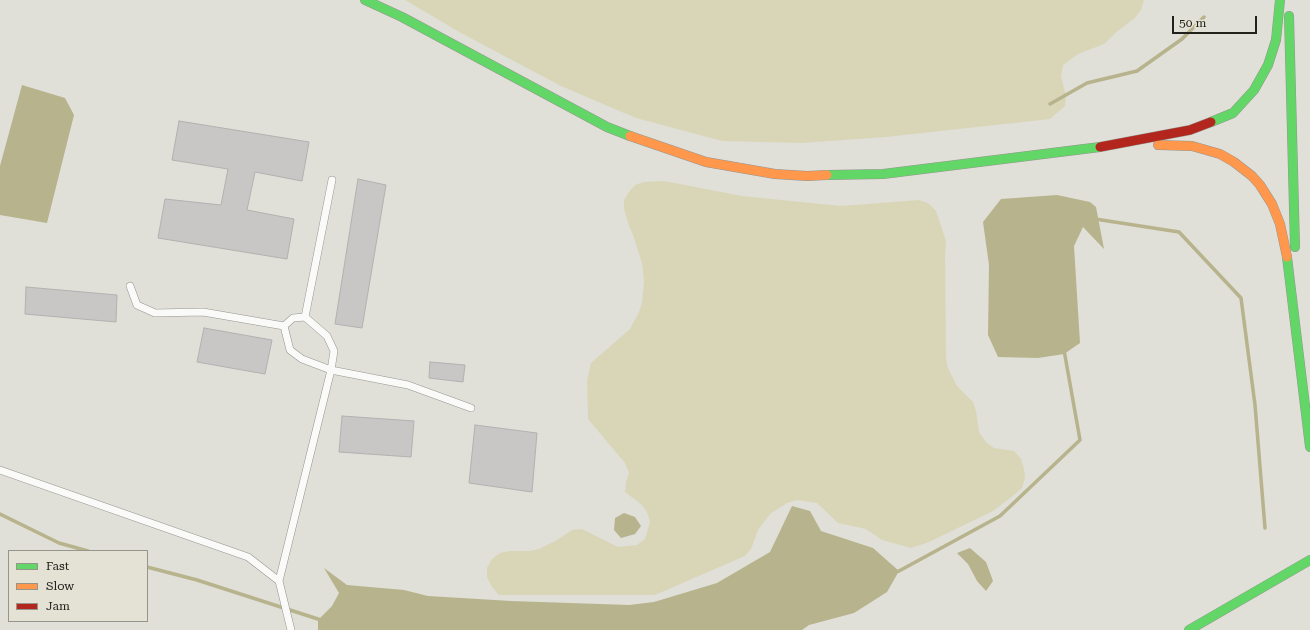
<!DOCTYPE html>
<html>
<head>
<meta charset="utf-8">
<style>
  body { margin:0 }
  #map { position:relative; width:1310px; height:630px; overflow:hidden; background:#e0dfd8; font-family:"Roboto Serif",serif }
  canvas { display:block }
  .legend { position:absolute; left:8px; top:550px; width:140px; height:72px; box-sizing:border-box; background:#e3e2d5; border:1px solid #95958b; margin:0; padding:5px 7px; list-style:none; font-size:12px; color:#21211c }
  .legend li { display:flex; align-items:center; gap:8px; height:20px }
  .legend b { width:20px; border:1px solid #95958b }
  .scale { position:absolute; left:1172px; top:16px; width:85px; height:18px; box-sizing:border-box; border:2px solid #21211c; border-top:0; padding-left:5px; font-size:12px; line-height:14px; white-space:nowrap; color:#21211c; -webkit-text-stroke:3px #e3e2d5; paint-order:stroke }
</style>
</head>
<body>
<div id="map">
<canvas width="1310" height="630"></canvas>
<ul class="legend">
<li><b style="height:5px;background:#63d668"></b>Fast</li>
<li><b style="height:5px;background:#ff974d"></b>Slow</li>
<li><b style="height:5px;background:#b3261e"></b>Jam</li>
</ul>
<div class="scale">50 m</div>
</div>
<script>
const ctx = document.querySelector('canvas').getContext('2d');
ctx.lineJoin = 'round';
function fill(path, color) {
  ctx.fillStyle = color;
  ctx.fill(path, 'evenodd');
}
function toPath(rows) {
  const path = new Path2D();
  for (const r of rows) {
    path.moveTo(r[0], r[1]);
    for (let i = 2; i < r.length; i += 2) path.lineTo(r[i], r[i + 1]);
  }
  return path;
}
function trace(path, color, width, dash) {
  ctx.strokeStyle = color;
  ctx.lineWidth = width;
  ctx.lineCap = dash ? 'butt' : 'round';
  ctx.setLineDash(dash || []);
  ctx.stroke(path);
}
const green = toPath([
  [405,0,1144,0,1141,10,1135,18,1119,30,1104,44,1078,54,1063,65,1061,76,1066,96,1065,106,1050,119,886,137,801,143,722,141,636,118,561,86,461,33],
  [664,181,742,196,841,206,919,200,928,203,936,211,946,241,945,255,946,358,948,368,957,386,973,402,976,411,979,432,986,442,994,448,1014,451,1021,459,1024,469,1025,478,1022,488,1014,495,993,511,929,542,911,548,882,540,866,529,838,523,817,503,797,500,787,503,770,514,758,530,751,549,745,556,655,595,499,595,492,587,487,577,487,568,492,559,500,553,510,551,530,551,539,549,557,540,572,530,582,529,618,547,637,545,645,539,650,522,647,512,641,504,625,492,626,482,629,473,625,463,588,419,587,381,591,363,630,329,639,312,642,303,644,282,642,263,633,235,629,226,624,209,624,200,629,192,635,185,644,182]
]);
const water = toPath([
  [22,85,65,98,74,115,47,223,0,215,0,166],
  [1057,195,1090,202,1096,207,1104,249,1083,227,1074,246,1080,343,1064,354,1038,358,998,357,988,335,989,265,983,222,1001,199],
  [792,506,810,511,821,531,873,548,899,571,887,592,854,613,809,625,802,630,318,630,318,620,332,606,339,593,324,568,347,585,404,590,428,596,511,601,629,605,654,602,717,583,770,552],
  [624,513,635,517,641,526,635,534,621,538,614,530,615,518],
  [970,548,986,562,993,581,986,591,977,581,968,564,957,553]
]);
const stream = toPath([
  [1050,104,1087,83,1137,71,1182,39,1204,17],
  [1095,219,1179,232,1241,298,1255,405,1265,528],
  [0,514,59,543,88,551],
  [147,567,197,580,321,620],
  [895,572,899,571,1000,516,1080,440,1064,350]
]);
const building = toPath([
  [179,121,309,142,302,181,255,172,247,210,294,219,287,259,158,238,165,199,221,205,228,169,172,160,179,121],
  [358,179,386,185,362,328,335,324,358,179],
  [26,287,117,295,116,322,25,314,26,287],
  [204,328,272,340,265,374,197,362,204,328],
  [430,362,465,365,463,382,429,378,430,362],
  [342,416,414,421,411,457,339,452,342,416],
  [475,425,537,433,532,492,469,483,475,425]
]);
const lane = toPath([
  [130,286,137,305,155,313,203,312,284,326],
  [305,317,293,318,284,326,290,350,302,359,331,370,408,385,471,408],
  [0,470,248,557,279,581],
  [291,630,279,581,331,370,334,351,327,336,305,317,332,180]
]);
const fast = toPath([
  [365,0,402,17,607,127,630,136],
  [1289,16,1295,247],
  [1211,122,1233,113,1254,90,1268,65,1276,40,1280,0],
  [827,175,883,174,1100,147],
  [1287,257,1310,447],
  [1189,630,1310,560]
]);
const slow = toPath([
  [630,136,706,162,775,174,807,176,827,175],
  [1158,145,1192,146,1220,154,1234,162,1252,176,1260,185,1272,204,1280,224,1287,257]
]);
const jam = toPath([
  [1100,147,1190,130,1211,122]
]);
fill(green, '#d9d6b8');
fill(water, '#b7b38c');
trace(stream, '#b7b38c', 3.5);
fill(building, '#c8c7c5');
trace(building, '#b2b1b0', 1);
trace(lane, '#969590', 8);
trace(fast, '#969590', 10);
trace(slow, '#969590', 10);
trace(jam, '#969590', 10);
trace(lane, '#fafaf9', 7);
trace(fast, '#63d668', 9);
trace(slow, '#ff974d', 9);
trace(jam, '#b3261e', 9);
</script>
</body>
</html>
